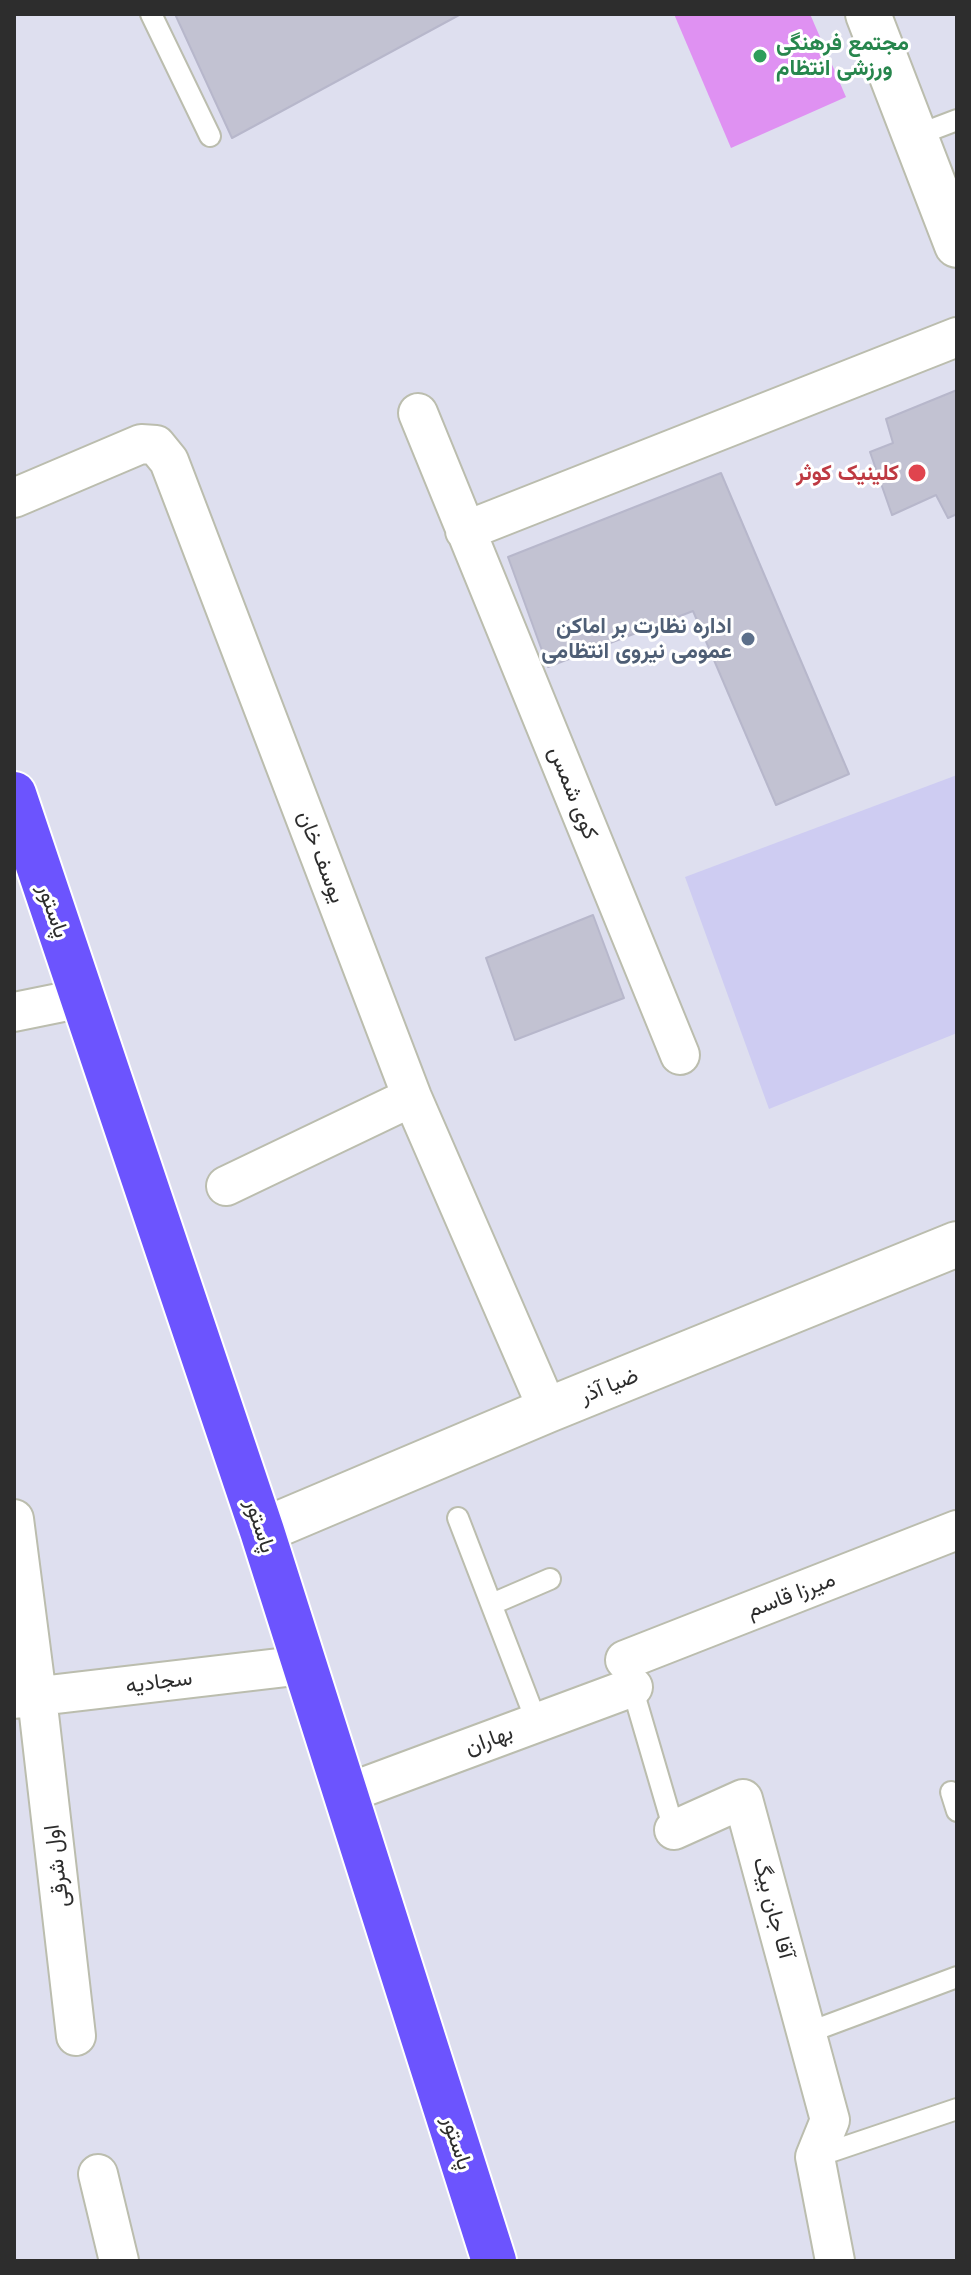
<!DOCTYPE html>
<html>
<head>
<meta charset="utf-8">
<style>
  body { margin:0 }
  #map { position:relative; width:971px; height:2275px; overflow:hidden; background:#dedfef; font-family:Mulish,sans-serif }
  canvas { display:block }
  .frame { position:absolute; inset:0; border:16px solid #2d2d2d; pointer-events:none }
</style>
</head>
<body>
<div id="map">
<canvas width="971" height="2275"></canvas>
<div class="frame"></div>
</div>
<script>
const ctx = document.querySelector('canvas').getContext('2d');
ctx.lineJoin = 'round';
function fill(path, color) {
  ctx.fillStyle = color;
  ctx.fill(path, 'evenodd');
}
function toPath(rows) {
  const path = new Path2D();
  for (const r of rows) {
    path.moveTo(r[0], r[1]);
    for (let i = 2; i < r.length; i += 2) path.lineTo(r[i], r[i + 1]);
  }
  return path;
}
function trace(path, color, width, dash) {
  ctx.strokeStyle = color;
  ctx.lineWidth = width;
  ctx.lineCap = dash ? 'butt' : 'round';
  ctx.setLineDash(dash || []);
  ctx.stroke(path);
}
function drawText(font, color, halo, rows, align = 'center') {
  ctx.font = font + ' Mulish,Vazirmatn,sans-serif';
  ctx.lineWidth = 6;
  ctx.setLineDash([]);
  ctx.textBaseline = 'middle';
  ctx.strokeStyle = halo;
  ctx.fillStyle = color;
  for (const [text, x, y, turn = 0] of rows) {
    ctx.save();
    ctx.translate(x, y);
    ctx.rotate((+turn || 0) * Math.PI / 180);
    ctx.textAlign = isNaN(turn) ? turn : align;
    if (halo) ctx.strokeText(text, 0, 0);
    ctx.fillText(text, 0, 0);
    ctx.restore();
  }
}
const education = toPath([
  [957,775,957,1033,769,1109,685,877]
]);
const pitch = toPath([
  [674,14,810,14,846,97,731,148]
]);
const building = toPath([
  [175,14,461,14,232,138,175,14],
  [957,390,957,514,948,518,936,495,892,515,870,452,893,443,886,419,957,390],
  [721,473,849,774,776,805,693,611,548,667,508,557,721,473],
  [593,915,624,998,515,1040,486,958,593,915]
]);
const service = toPath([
  [151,14,210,136],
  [915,136,957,120],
  [458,1518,537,1723],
  [492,1604,550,1579],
  [630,1680,674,1830],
  [951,1792,957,1811],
  [807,2033,957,1977],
  [815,2157,957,2109]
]);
const minor = toPath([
  [418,413,680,1055],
  [14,498,141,444,156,445,169,461,412,1097,548,1410],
  [465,531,957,337],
  [14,1012,83,998],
  [226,1186,412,1097],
  [14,1519,37,1697,76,2036],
  [625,1660,957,1530],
  [14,1699,304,1665],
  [345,1794,633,1687],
  [674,1830,743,1799,830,2120,815,2157,835,2261],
  [98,2174,119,2261]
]);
const secondary = toPath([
  [868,14,957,245],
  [262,1531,548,1410,957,1244]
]);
const primary = toPath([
  [14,794,262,1531,494,2261]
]);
const markers = [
  [760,56,8,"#2e9e5b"],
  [917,473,10,"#e0444e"],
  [748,639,8,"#5c6f8a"]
];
const leisureNames = [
  ["مجتمع فرهنگی",776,43],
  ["ورزشی انتظام",776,68]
];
const healthNames = [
  ["کلینیک کوثر",899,473]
];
const serviceNames = [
  ["اداره نظارت بر اماکن",732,626],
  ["عمومی نیروی انتظامی",732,651]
];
const streetNames = [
  ["کوی شمس",573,793,68],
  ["یوسف خان",321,857,69],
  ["پاستور",53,911,71],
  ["ضیا آذر",609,1386,-22],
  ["پاستور",260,1526,72],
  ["میرزا قاسم",791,1595,-21],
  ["سجادیه",159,1682,-7],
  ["بهاران",489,1740,-20],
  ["اول شرقی",57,1866,-97],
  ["آقا جان بیگ",773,1908,75],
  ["پاستور",457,2143,72]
];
fill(education, '#ceccf2');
fill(pitch, '#df91f2');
fill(building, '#c2c2d2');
trace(building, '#b7b7cb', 2);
trace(service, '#bbbdae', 24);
trace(minor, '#bbbdae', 42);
trace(secondary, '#bbbdae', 48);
trace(primary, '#fff', 48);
trace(service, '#fff', 20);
trace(minor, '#fff', 38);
trace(secondary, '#fff', 44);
trace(primary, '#6c54fe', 44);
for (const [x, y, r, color] of markers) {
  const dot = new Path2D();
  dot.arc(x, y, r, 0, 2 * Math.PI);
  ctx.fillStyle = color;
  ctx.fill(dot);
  trace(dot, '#fff', 3);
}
drawText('bold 22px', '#27864d', '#fff', leisureNames, 'left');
drawText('bold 22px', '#be3a42', '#fff', healthNames, 'right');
drawText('bold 22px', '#4e5e75', '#fff', serviceNames, 'right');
drawText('22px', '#2d2d2d', '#fff', streetNames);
</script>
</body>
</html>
